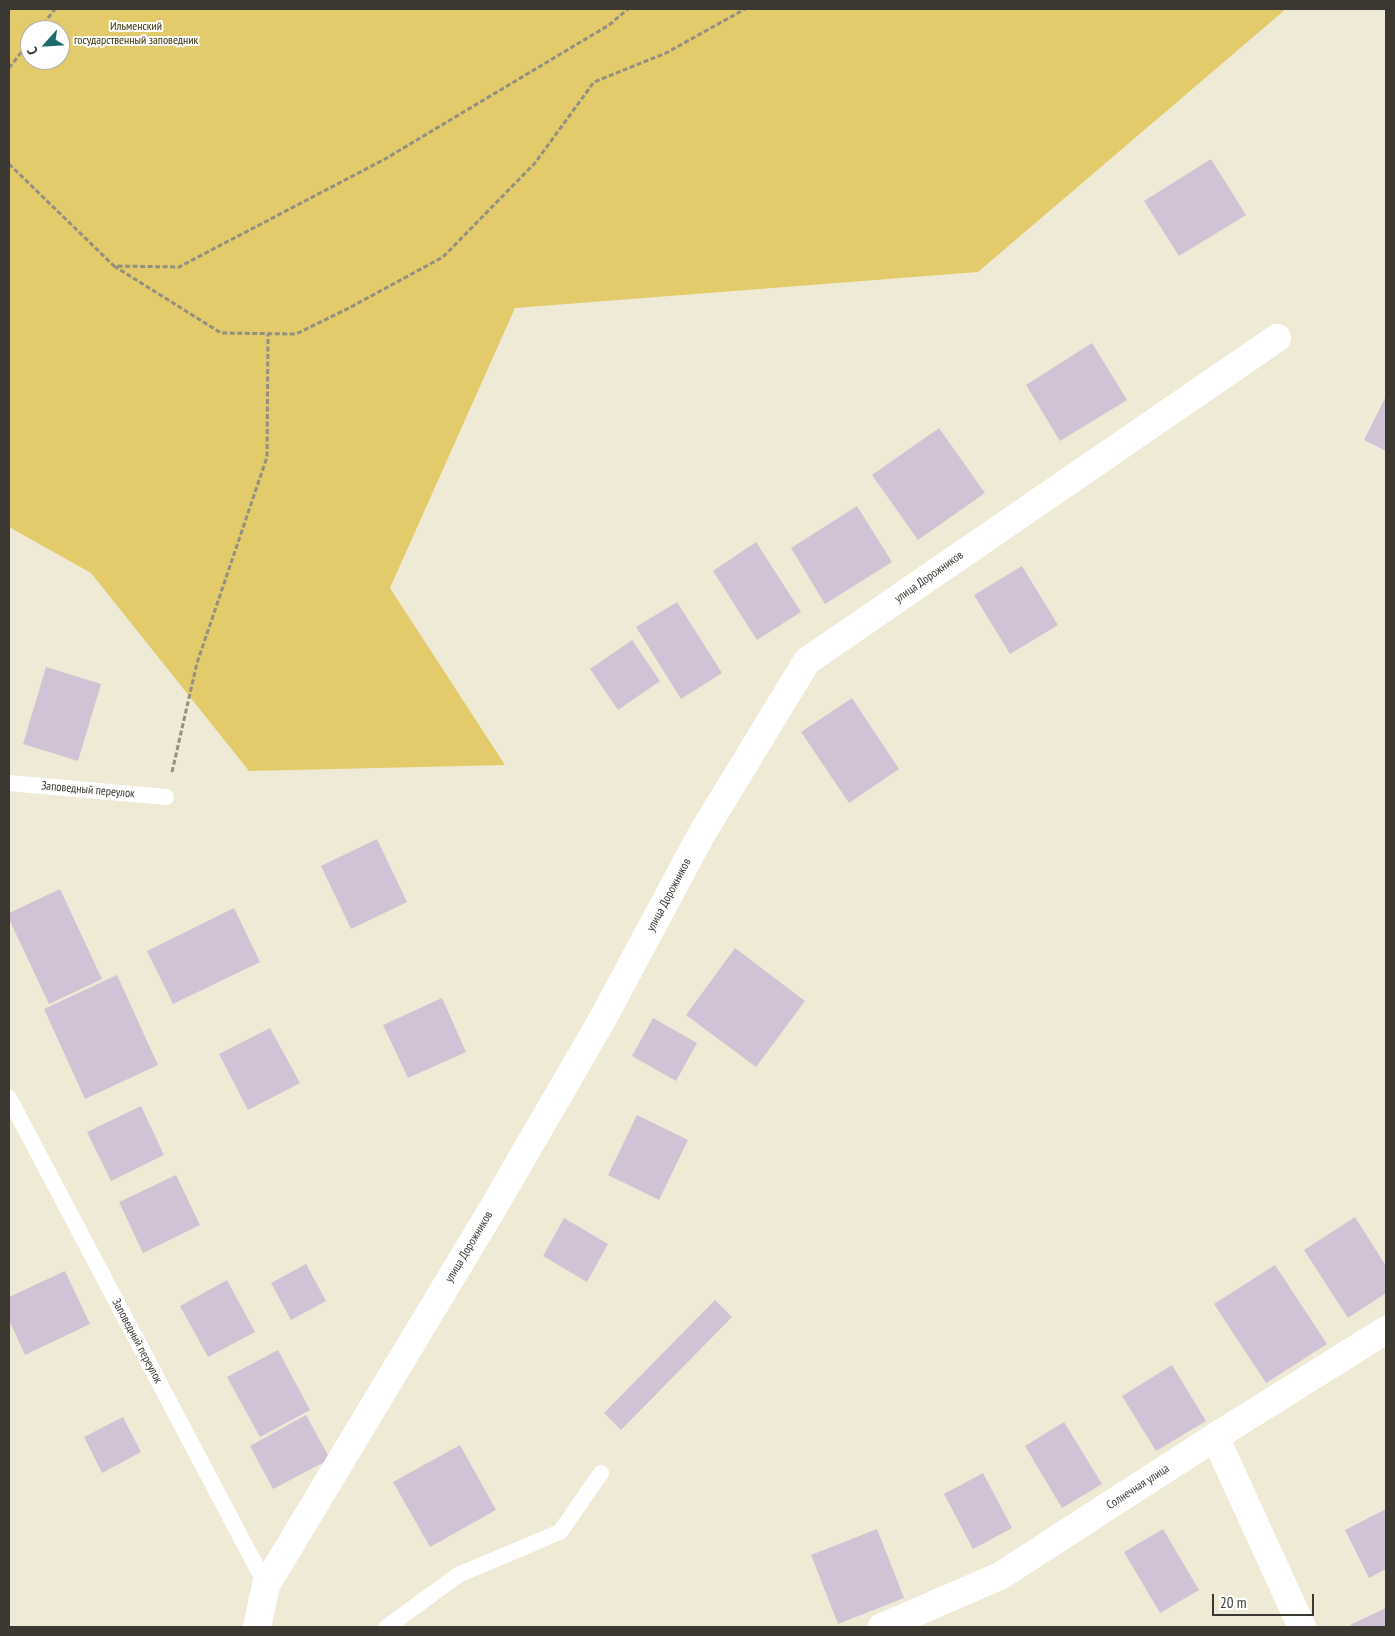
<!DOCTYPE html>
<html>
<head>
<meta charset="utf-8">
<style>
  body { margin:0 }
  #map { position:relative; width:1395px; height:1636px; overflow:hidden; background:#efead5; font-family:"PT Sans Narrow",sans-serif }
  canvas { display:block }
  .frame { position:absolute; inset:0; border:10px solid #3a3830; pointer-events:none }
  .north { position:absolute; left:20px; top:20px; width:50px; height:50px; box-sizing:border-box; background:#fff; border:1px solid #b0afac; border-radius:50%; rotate:244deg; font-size:14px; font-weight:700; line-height:20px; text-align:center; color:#3a3830 }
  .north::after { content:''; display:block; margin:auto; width:18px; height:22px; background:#1e6b6f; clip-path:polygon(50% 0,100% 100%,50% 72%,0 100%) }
  .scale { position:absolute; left:1212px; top:1594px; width:102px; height:22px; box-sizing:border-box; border:2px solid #3a3830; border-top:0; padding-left:6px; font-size:15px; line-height:18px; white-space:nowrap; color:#3a3830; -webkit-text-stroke:4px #fff; paint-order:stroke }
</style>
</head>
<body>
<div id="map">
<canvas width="1395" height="1636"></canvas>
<div class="frame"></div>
<div class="north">С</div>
<div class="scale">20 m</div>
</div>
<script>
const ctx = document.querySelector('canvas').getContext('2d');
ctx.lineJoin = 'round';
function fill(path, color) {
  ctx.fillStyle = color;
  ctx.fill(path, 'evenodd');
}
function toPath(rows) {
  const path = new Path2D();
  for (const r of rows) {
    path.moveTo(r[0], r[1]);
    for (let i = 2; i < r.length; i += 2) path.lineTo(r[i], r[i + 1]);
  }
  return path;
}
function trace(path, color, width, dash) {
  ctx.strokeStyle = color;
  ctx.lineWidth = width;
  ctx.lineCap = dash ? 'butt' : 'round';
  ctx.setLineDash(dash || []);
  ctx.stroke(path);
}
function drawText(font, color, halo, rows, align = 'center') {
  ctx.font = font + ' "PT Sans Narrow",sans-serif';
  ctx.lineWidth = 4;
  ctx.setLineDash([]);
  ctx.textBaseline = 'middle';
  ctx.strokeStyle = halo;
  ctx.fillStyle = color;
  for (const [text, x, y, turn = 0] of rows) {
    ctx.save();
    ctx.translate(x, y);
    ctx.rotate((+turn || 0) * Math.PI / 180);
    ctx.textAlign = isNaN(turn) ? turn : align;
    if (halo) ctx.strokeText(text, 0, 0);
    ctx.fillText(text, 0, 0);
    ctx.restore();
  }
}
const green = toPath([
  [9,9,1286,9,978,272,515,308,390,588,505,765,249,771,91,573,9,527],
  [30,30,60,30,60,60,30,60]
]);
const building = toPath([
  [1211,159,1246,215,1179,256,1144,201],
  [1092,343,1127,400,1060,441,1026,385],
  [1386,396,1386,451,1364,440],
  [939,428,985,493,918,540,872,475],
  [857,506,892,562,825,604,791,548],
  [756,542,801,612,757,640,713,571],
  [1022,566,1058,625,1010,654,974,595],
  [677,602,722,673,681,699,636,627],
  [632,640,660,681,618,710,590,669],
  [46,667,101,684,78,761,23,744],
  [852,698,899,769,849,803,801,732],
  [377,839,407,902,351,929,321,866],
  [60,889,102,979,49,1004,9,919,9,913],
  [234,908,260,962,173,1004,147,951],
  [735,948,805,1001,756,1067,686,1015],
  [117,975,158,1065,85,1099,44,1009],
  [442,998,466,1052,408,1078,383,1025],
  [653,1018,697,1043,676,1081,632,1056],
  [270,1028,300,1083,248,1110,219,1054],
  [141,1106,164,1155,111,1181,87,1132],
  [637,1115,688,1140,659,1200,608,1175],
  [176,1175,200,1225,143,1253,119,1202],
  [1355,1217,1386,1266,1386,1293,1348,1318,1304,1250],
  [564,1218,608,1244,587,1282,543,1256],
  [306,1264,326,1301,291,1320,271,1283],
  [1275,1265,1327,1344,1266,1383,1214,1304],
  [65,1271,90,1324,25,1355,9,1320,9,1297],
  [227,1280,255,1332,208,1357,180,1306],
  [715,1300,732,1317,621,1430,604,1413],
  [278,1350,310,1410,260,1437,227,1377],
  [1172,1365,1206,1421,1156,1451,1122,1396],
  [306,1415,330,1459,273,1489,250,1446],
  [123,1417,141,1452,102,1473,84,1437],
  [1064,1422,1102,1484,1062,1508,1025,1446],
  [460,1445,496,1510,430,1547,393,1482],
  [983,1473,1012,1528,973,1549,944,1494],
  [1386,1509,1386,1569,1369,1578,1345,1530],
  [877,1529,904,1598,838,1624,811,1555],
  [1163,1529,1199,1590,1160,1613,1124,1552],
  [1386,1608,1386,1627,1352,1627,1350,1625]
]);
const path = toPath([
  [39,30,55,9],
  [9,68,30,41],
  [9,164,114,266,179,267,385,159,609,25,628,9],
  [114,266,221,333,296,334,349,308,443,257,535,163,594,82,666,53,745,9],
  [172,772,197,663,267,457,268,334]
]);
const lane = toPath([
  [9,783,166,797],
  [9,1098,266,1585],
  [387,1627,458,1575,560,1532,601,1473]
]);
const street = toPath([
  [1215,1437,1302,1627],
  [257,1627,266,1585,493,1208,602,1020,701,835,807,661,1277,338],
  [882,1627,1000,1576,1215,1437,1386,1330]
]);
const parkNames = [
  ["Ильменский",136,27],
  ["государственный заповедник",136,41]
];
const streetNames = [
  ["улица Дорожников",929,577,-35],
  ["Заповедный переулок",88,790,5],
  ["улица Дорожников",669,895,-62],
  ["улица Дорожников",469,1247,-59],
  ["Заповедный переулок",137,1341,62],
  ["Солнечная улица",1138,1487,-33]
];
fill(green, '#e3cb6b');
fill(building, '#d1c3d5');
trace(path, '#939082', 3, [5, 2.5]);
trace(lane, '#fff', 16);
trace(street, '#fff', 28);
drawText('12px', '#3b3206', '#fff', parkNames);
drawText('12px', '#3a3830', '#fff', streetNames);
</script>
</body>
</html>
